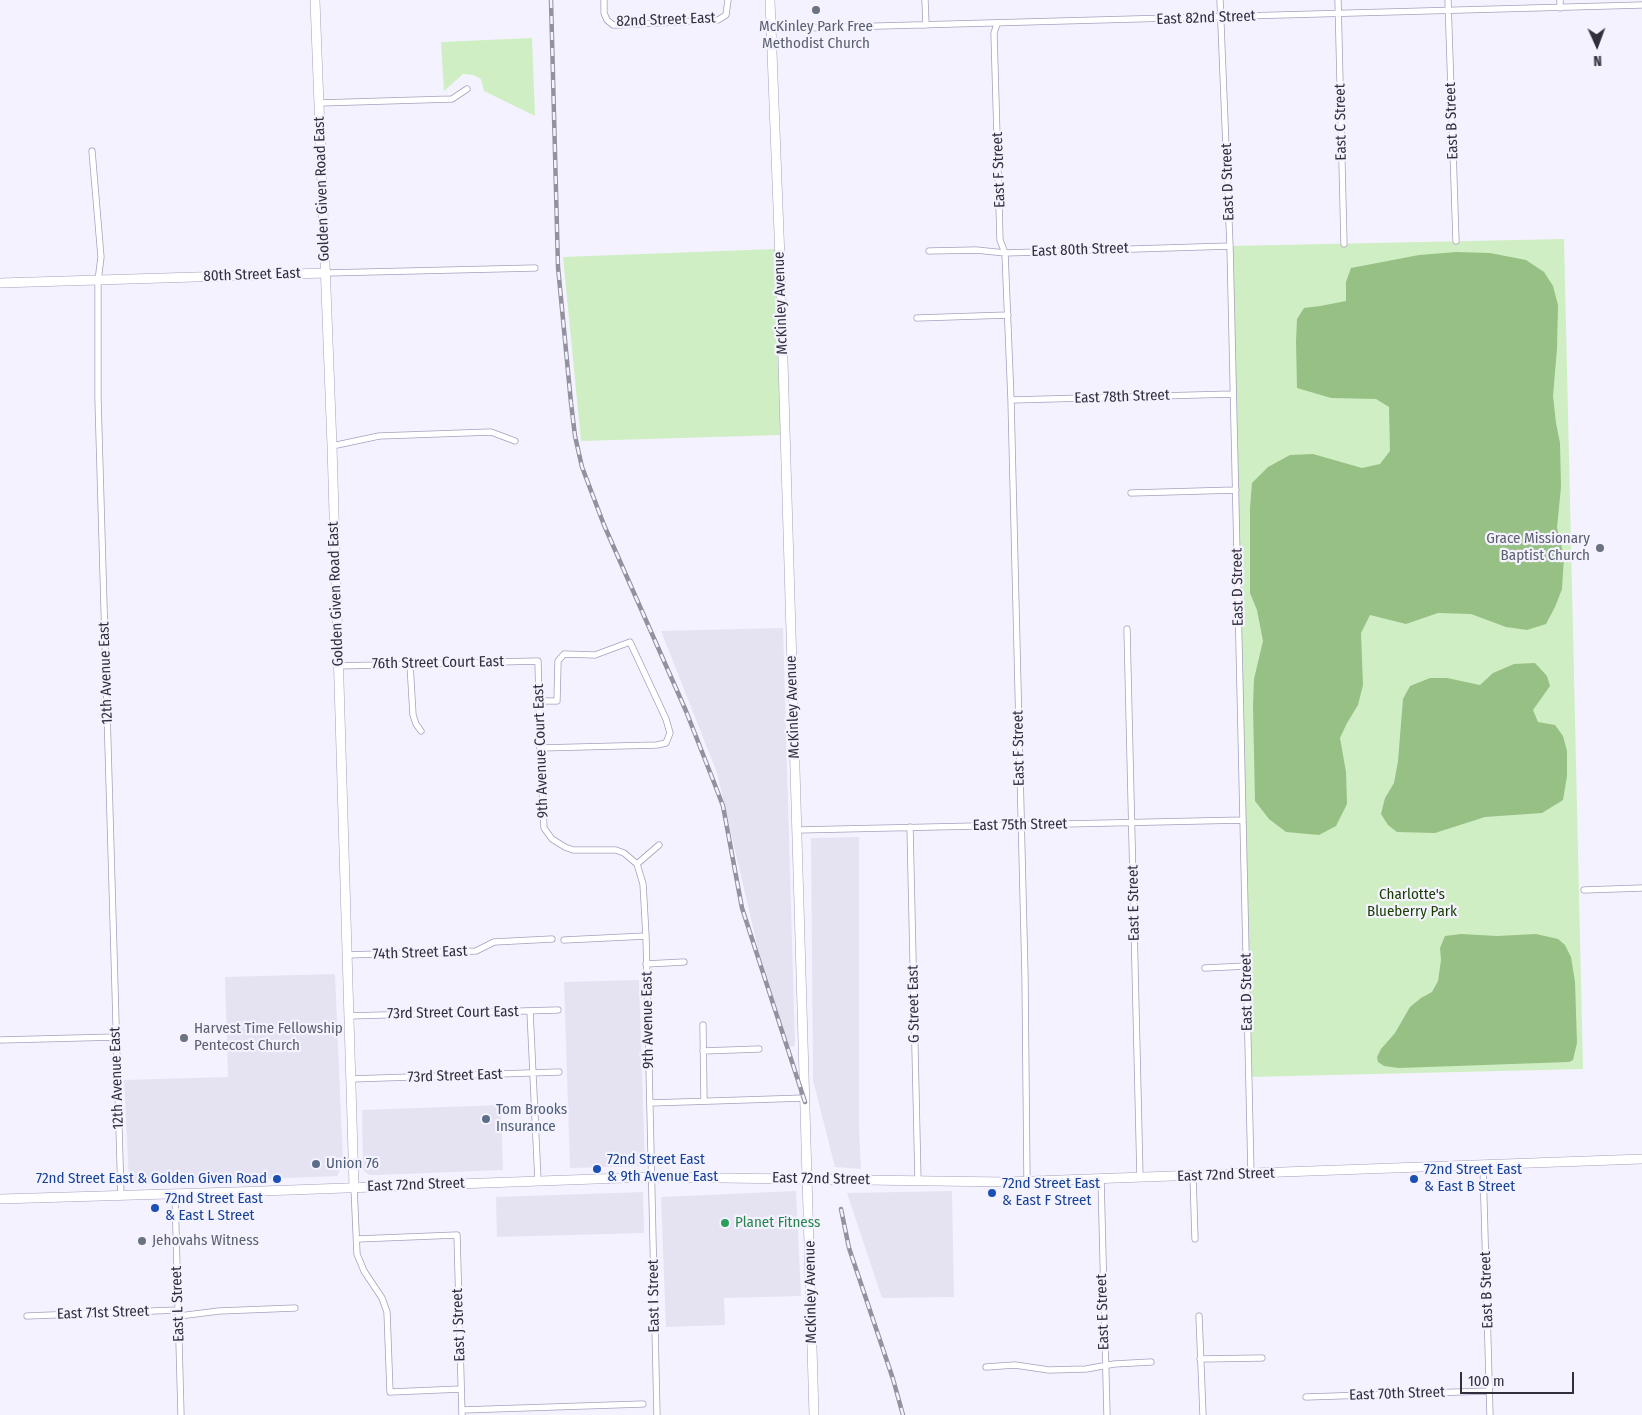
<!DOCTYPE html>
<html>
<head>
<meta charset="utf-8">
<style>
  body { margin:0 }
  #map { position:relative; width:1642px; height:1415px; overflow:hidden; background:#f4f2ff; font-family:"Fira Sans Condensed",sans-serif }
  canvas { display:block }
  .north { position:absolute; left:1572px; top:20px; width:50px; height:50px; -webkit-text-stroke:4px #f4f2ff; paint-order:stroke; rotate:178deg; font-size:14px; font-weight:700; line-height:20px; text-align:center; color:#312f3b }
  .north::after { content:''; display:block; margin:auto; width:18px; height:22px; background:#312f3b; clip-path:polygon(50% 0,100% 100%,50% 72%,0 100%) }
  .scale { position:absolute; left:1460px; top:1372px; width:114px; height:22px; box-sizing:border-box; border:2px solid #312f3b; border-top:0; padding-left:6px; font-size:15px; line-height:18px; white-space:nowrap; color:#312f3b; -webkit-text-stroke:4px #f4f2ff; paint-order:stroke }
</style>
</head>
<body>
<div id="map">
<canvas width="1642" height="1415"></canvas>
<div class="north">N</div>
<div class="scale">100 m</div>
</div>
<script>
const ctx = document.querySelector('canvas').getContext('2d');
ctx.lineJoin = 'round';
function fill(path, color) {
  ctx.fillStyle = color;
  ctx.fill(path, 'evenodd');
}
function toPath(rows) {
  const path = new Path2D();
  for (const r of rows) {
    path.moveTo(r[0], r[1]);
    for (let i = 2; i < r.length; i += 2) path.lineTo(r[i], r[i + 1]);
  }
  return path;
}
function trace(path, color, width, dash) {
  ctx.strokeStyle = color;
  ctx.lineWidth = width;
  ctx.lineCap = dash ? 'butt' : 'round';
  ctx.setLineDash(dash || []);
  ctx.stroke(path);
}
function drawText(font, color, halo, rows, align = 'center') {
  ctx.font = font + ' "Fira Sans Condensed",sans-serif';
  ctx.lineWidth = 4.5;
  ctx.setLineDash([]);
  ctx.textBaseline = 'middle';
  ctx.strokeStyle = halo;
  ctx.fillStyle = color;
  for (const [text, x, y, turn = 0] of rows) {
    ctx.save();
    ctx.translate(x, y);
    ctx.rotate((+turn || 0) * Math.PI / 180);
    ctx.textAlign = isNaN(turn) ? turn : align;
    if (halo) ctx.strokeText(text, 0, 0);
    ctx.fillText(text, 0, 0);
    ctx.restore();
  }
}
const built = toPath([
  [783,628,795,1045,792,1047,789,1046,758,949,717,773,661,631],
  [859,837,859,1128,861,1169,835,1167,813,1080,811,838],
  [335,974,343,1164,337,1176,135,1184,129,1180,124,1080,228,1077,225,977],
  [639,980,645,1166,570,1168,564,982],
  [501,1105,503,1170,378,1175,369,1175,363,1170,362,1110],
  [796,1191,801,1296,724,1298,725,1325,666,1327,661,1197],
  [952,1191,954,1297,882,1298,847,1193],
  [643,1192,644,1233,497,1237,496,1197]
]);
const green = toPath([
  [532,38,535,116,484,91,481,79,473,75,463,74,444,91,441,42],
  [1564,239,1583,1069,1249,1077,1230,246],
  [775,249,781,435,581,441,563,257]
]);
const forest = toPath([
  [1456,252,1490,253,1526,260,1544,272,1553,286,1558,305,1557,349,1553,396,1556,423,1560,443,1561,487,1557,528,1564,557,1562,589,1555,607,1546,624,1527,630,1506,627,1471,614,1438,613,1406,624,1370,615,1361,633,1363,685,1358,705,1347,723,1340,738,1346,772,1347,804,1336,826,1319,835,1286,832,1269,819,1255,801,1253,706,1254,679,1263,641,1257,610,1250,593,1250,508,1252,483,1268,467,1290,455,1313,454,1362,468,1380,464,1390,451,1389,407,1376,399,1331,398,1297,388,1296,342,1297,319,1304,308,1320,306,1346,301,1346,282,1351,268,1419,255],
  [1535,663,1547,676,1550,686,1533,710,1538,722,1555,725,1563,736,1567,751,1567,776,1563,800,1542,813,1485,817,1435,833,1397,832,1388,825,1381,814,1385,798,1394,783,1398,761,1403,699,1410,686,1430,678,1447,678,1480,685,1493,673,1514,664],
  [1461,934,1497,936,1536,934,1558,939,1565,945,1571,957,1575,982,1577,1043,1573,1060,1569,1062,1399,1068,1384,1066,1378,1062,1377,1057,1381,1049,1395,1033,1410,1007,1421,998,1432,992,1438,981,1441,960,1440,948,1445,936]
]);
const street = toPath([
  [604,0,604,13,607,20,613,25,617,25,718,20,726,15,728,0],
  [925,0,926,25],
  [1220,0,1230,246,1251,1174],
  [1338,0,1344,244],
  [1448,0,1456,241],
  [1560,0,1560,8],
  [997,24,994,33,1000,240,1005,253,1011,400,1025,976,1027,1181],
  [771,29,1642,5],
  [319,103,452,99,467,89],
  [92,151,101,257,98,281,98,399,121,1196],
  [929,251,976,250,1005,253,1230,246],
  [326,273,535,268],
  [917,318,1008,315],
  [1011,400,1233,394],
  [332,446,379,436,491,432,515,441],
  [1131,493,1236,490],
  [1127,629,1140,1177],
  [410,664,413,715,416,724,421,731],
  [338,666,538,661,540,748,544,828,552,839,565,847,573,850,616,850,624,853,637,864,643,884,646,936,657,1415],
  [539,701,557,701,558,661,564,654,595,655,630,642,666,719,670,733,666,743,657,745,540,748],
  [910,827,918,1181],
  [798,830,1243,820],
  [637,864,659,845],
  [1584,890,1642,888],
  [564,940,646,936],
  [346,955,476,951,494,942,552,939],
  [646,964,684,962],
  [1205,968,1247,966],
  [530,1011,538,1181],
  [348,1016,558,1010],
  [703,1025,704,1101],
  [0,1040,116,1037],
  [703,1051,759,1049],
  [351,1079,559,1072],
  [650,1103,805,1098],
  [1483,1166,1490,1415],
  [1193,1176,1195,1239],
  [1101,1179,1107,1415],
  [354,1187,357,1254,364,1271,382,1298,387,1312,390,1392,461,1389],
  [175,1194,181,1415],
  [357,1239,457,1235,462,1415],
  [27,1316,178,1310],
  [179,1316,219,1311,295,1308],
  [1199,1316,1203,1415],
  [1200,1359,1262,1358],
  [986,1367,1015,1365,1049,1370,1086,1369,1114,1364,1151,1362],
  [1306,1397,1489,1391],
  [462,1410,643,1404]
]);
const secondary = toPath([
  [315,0,332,446,354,1187],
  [770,0,780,259,814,1415],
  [0,283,326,273]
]);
const primary = toPath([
  [0,1199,235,1192,651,1177,1006,1182,1642,1159]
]);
const rail = toPath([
  [551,0,558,267,571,403,575,436,582,467,604,525,686,711,715,785,723,806,742,908,805,1102],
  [841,1209,849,1248,893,1379,903,1415]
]);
const markers = [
  [816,10,5,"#6b7280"],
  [1600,548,5,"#6b7280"],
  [184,1038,5,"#6b7280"],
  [486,1119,5,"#5c6f8a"],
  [316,1164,5,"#5c6f8a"],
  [597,1169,5,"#1a4fb4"],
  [277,1179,5,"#1a4fb4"],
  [1414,1179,5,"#1a4fb4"],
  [992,1193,5,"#1a4fb4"],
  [155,1208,5,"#1a4fb4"],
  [725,1223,5,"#2e9e5b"],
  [142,1241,5,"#6b7280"]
];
const streetNames = [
  ["East 82nd Street",1206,18,-2],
  ["82nd Street East",666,20,-2],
  ["East B Street",1452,121,-92],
  ["East C Street",1341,122,-91],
  ["East F Street",999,170,-92],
  ["East D Street",1228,182,-92],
  ["Golden Given Road East",322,189,-92],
  ["East 80th Street",1080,250,-2],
  ["80th Street East",252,275,-2],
  ["McKinley Avenue",781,303,-92],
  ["East 78th Street",1122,397,-2],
  ["East D Street",1238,587,-91],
  ["Golden Given Road East",336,594,-92],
  ["76th Street Court East",438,663,-1],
  ["12th Avenue East",106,673,-92],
  ["McKinley Avenue",793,707,-92],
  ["East F Street",1019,748,-91],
  ["9th Avenue Court East",541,751,-92],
  ["East 75th Street",1020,825,-1],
  ["East E Street",1134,903,-91],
  ["74th Street East",420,953,-2],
  ["East D Street",1247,992,-91],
  ["G Street East",914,1004,-91],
  ["73rd Street Court East",453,1013,-1],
  ["9th Avenue East",648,1020,-91],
  ["73rd Street East",455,1076,-2],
  ["12th Avenue East",117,1078,-92],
  ["East 72nd Street",1226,1175,-2],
  ["East 72nd Street",821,1179,1],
  ["East 72nd Street",416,1185,-2],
  ["East B Street",1487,1290,-92],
  ["McKinley Avenue",811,1292,-91],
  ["East I Street",654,1296,-91],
  ["East L Street",178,1304,-92],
  ["East E Street",1103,1312,-92],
  ["East 71st Street",103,1313,-2],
  ["East J Street",459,1325,-92],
  ["East 70th Street",1397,1394,-2]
];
const worshipNames = [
  ["McKinley Park Free",816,27,"center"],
  ["Methodist Church",816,44,"center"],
  ["Grace Missionary",1590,539,"right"],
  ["Baptist Church",1590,556,"right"],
  ["Harvest Time Fellowship",194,1029],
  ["Pentecost Church",194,1046],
  ["Jehovahs Witness",152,1241]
];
const parkNames = [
  ["Charlotte's",1412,895],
  ["Blueberry Park",1412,912]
];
const serviceNames = [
  ["Tom Brooks",496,1110],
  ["Insurance",496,1127],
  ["Union 76",326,1164]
];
const transitNames = [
  ["72nd Street East",607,1160],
  ["& 9th Avenue East",607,1177],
  ["72nd Street East",1424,1170],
  ["& East B Street",1424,1187],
  ["72nd Street East & Golden Given Road",267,1179,"right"],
  ["72nd Street East",1002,1184],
  ["& East F Street",1002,1201],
  ["72nd Street East",165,1199],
  ["& East L Street",165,1216]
];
const leisureNames = [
  ["Planet Fitness",735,1223]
];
fill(built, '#e5e3f2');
fill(green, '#d0eec3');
fill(forest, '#97c085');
trace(street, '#a5a0be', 7);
trace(secondary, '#a5a0be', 10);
trace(primary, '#a5a0be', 10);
trace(street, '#fff', 5.5);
trace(secondary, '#fff', 9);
trace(primary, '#fff', 9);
trace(rail, '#93919d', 4.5);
trace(rail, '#f4f2ff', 2.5, [8]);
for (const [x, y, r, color] of markers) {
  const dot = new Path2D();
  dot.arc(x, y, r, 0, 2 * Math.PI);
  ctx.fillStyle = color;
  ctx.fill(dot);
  trace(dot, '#f4f2ff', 2);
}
drawText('15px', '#312f3b', '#f4f2ff', streetNames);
drawText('15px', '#5b616d', '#f4f2ff', worshipNames, 'left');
drawText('15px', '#183d00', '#f4f2ff', parkNames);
drawText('15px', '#4e5e75', '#f4f2ff', serviceNames, 'left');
drawText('15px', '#164399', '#f4f2ff', transitNames, 'left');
drawText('15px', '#27864d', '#f4f2ff', leisureNames, 'left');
</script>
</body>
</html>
